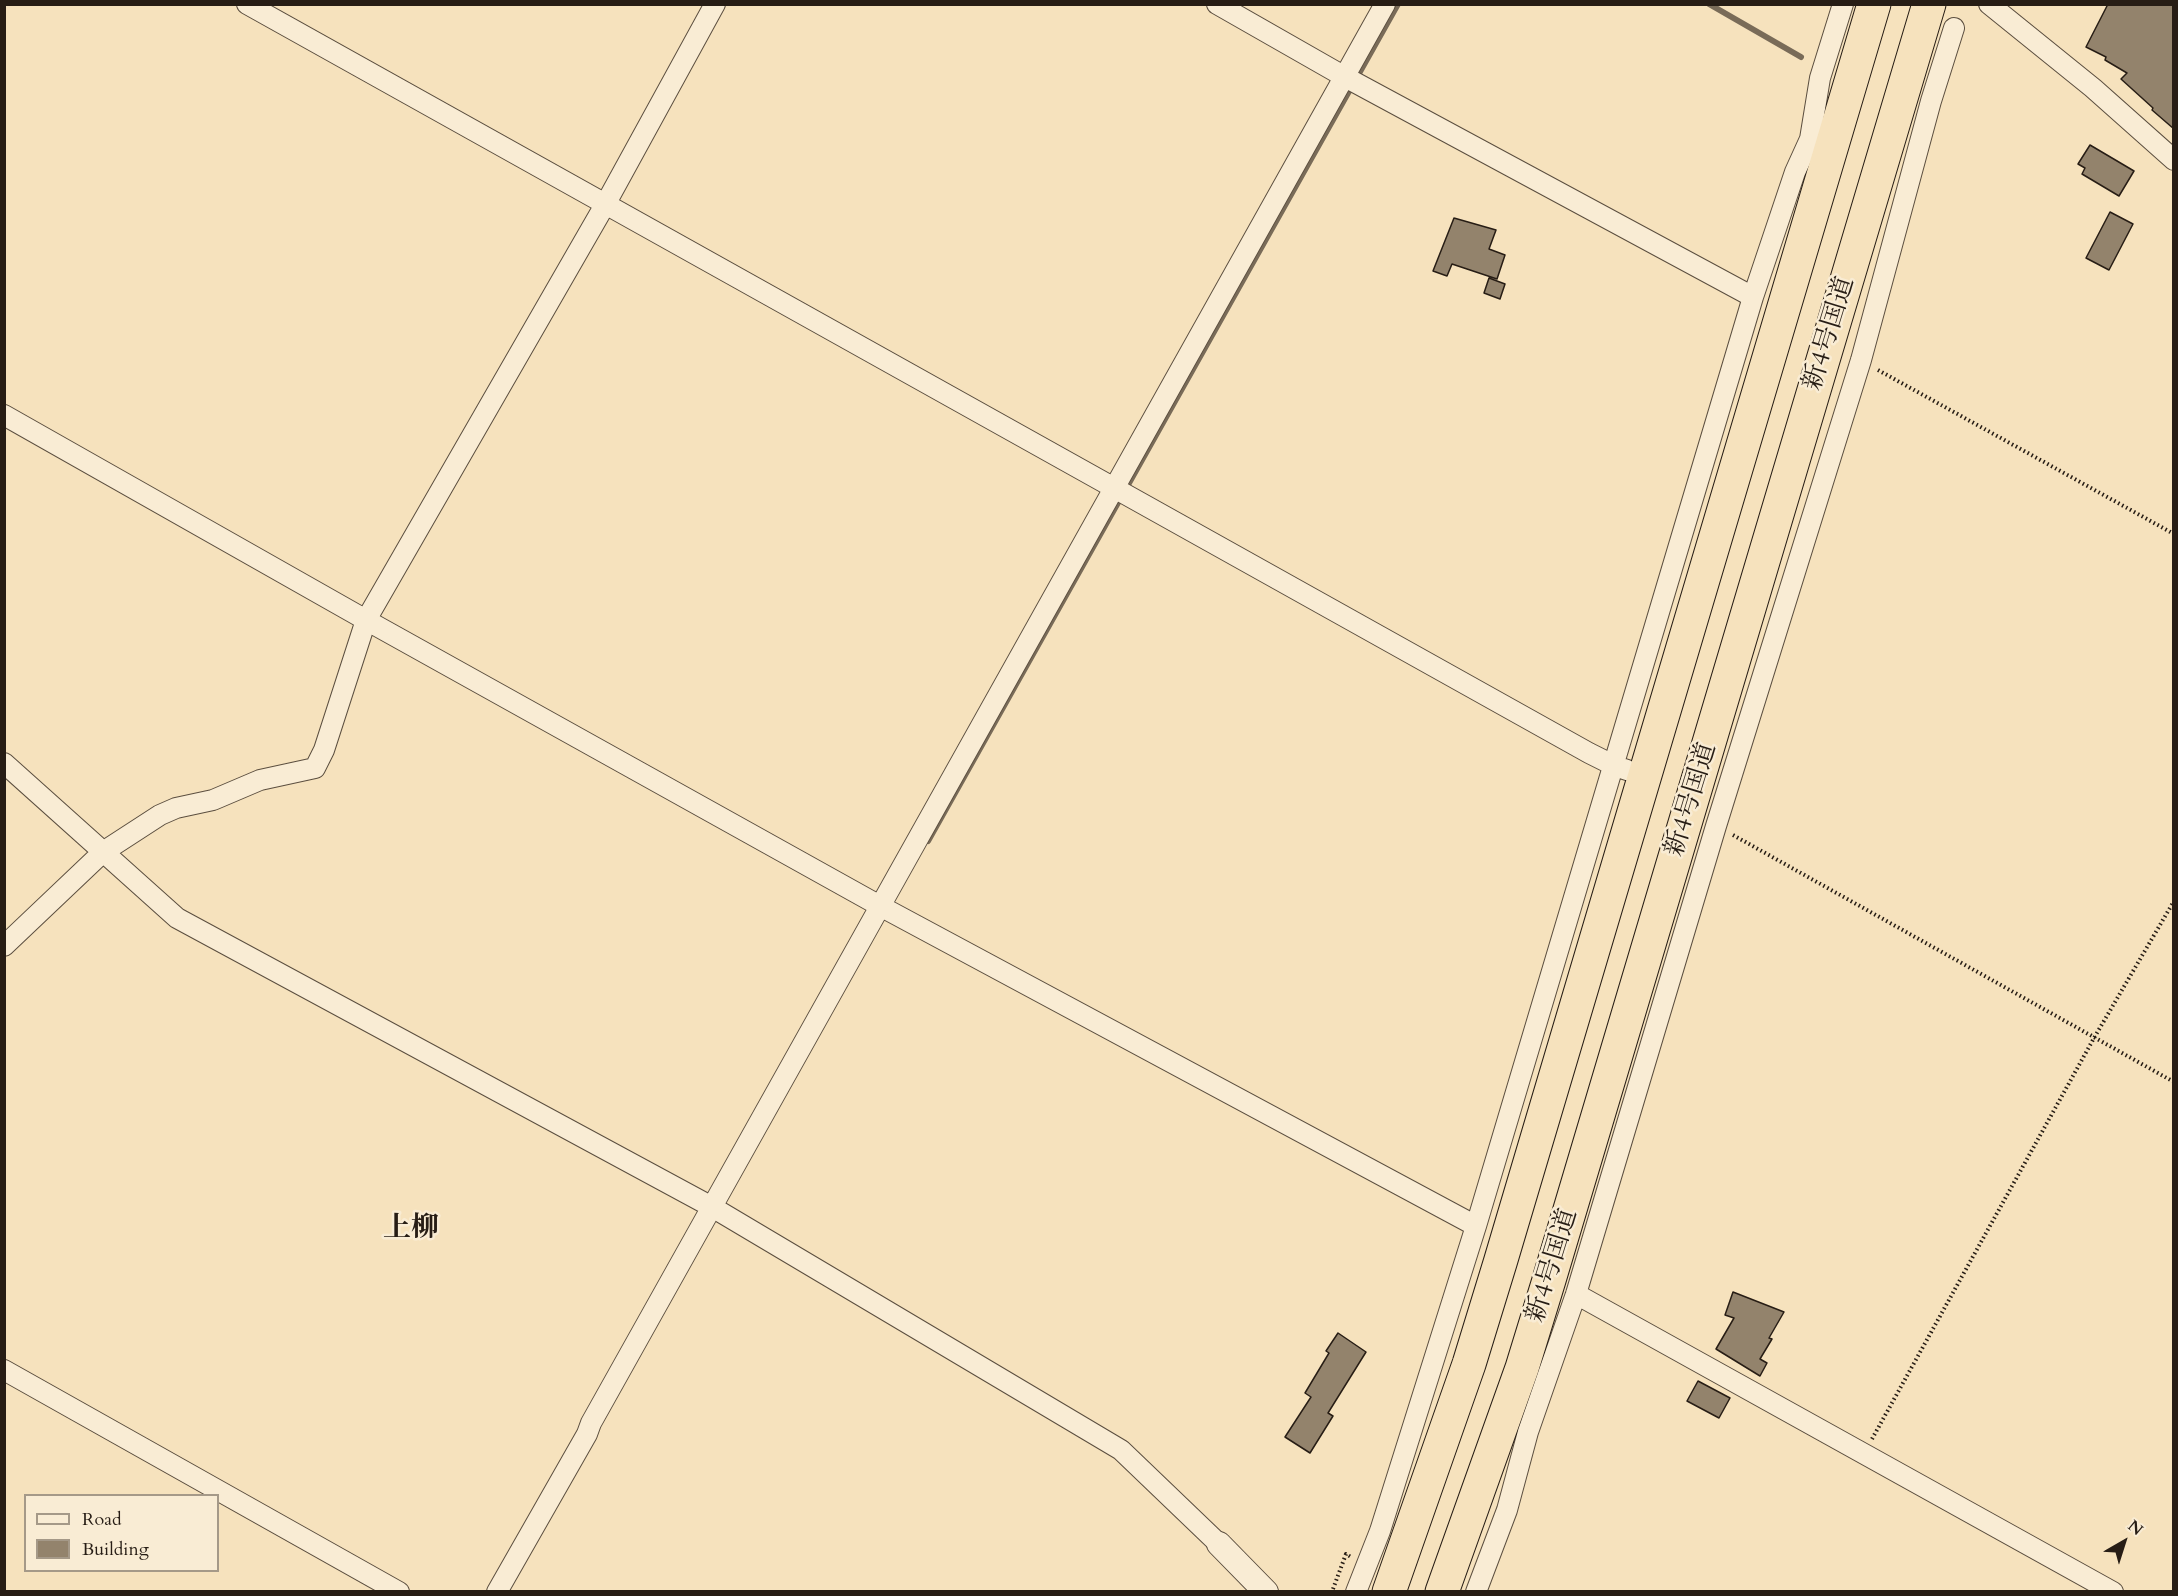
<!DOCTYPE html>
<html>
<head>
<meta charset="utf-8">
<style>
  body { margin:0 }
  #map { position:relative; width:2178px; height:1596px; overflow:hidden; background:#f6e2bd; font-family:Cardo,serif }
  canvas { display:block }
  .frame { position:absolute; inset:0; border:6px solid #271d15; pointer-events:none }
  .legend { position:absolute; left:24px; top:1494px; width:195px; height:78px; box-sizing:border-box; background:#f9ecd4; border:2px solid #a59988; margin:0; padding:8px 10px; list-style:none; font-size:18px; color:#271d15 }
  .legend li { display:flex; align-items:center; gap:12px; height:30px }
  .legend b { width:30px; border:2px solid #a59988 }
  .north { position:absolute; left:2094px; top:1512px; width:60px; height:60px; -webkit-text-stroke:4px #f9ecd4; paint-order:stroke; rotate:39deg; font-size:16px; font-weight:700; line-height:24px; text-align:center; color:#271d15 }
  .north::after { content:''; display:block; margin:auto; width:21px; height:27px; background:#271d15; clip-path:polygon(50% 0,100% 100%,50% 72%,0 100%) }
</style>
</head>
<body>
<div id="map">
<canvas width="2178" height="1596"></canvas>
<div class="frame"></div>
<ul class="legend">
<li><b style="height:8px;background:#f9ecd4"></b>Road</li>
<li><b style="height:16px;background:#93836c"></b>Building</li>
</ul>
<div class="north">N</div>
</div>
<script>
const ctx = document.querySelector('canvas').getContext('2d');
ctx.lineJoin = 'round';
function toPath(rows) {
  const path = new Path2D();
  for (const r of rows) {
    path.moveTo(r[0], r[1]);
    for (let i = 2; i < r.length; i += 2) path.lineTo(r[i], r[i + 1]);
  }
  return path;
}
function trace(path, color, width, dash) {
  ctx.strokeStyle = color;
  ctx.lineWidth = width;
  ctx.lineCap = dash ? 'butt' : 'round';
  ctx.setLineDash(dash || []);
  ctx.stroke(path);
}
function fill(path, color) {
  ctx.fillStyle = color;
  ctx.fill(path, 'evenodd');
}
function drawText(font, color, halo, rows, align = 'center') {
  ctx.font = font + ' Cardo,"Noto Serif JP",serif';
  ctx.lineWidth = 5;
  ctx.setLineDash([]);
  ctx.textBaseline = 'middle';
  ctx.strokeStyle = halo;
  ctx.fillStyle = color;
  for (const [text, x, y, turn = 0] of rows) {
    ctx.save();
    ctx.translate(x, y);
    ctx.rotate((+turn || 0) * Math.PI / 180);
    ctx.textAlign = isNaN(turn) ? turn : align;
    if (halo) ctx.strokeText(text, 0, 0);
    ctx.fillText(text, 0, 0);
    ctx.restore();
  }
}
const stream = toPath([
  [1709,4,1801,57],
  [928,841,1398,4]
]);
const building = toPath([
  [2108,4,2174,4,2174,129,2152,110,2153,108,2121,79,2127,73,2105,60,2106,57,2086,47,2108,4],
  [2090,145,2134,171,2119,196,2082,174,2085,168,2078,164,2090,145],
  [2110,212,2133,224,2109,270,2086,258,2110,212],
  [1454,218,1496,230,1489,249,1505,255,1497,279,1452,264,1447,276,1433,271,1454,218],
  [1489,278,1505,284,1500,299,1484,293,1489,278],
  [1733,1292,1784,1312,1769,1338,1772,1339,1760,1359,1767,1363,1760,1376,1716,1349,1734,1318,1725,1315,1733,1292],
  [1338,1333,1366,1352,1328,1413,1333,1416,1310,1453,1285,1437,1311,1397,1305,1393,1329,1353,1326,1351,1338,1333],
  [1698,1381,1730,1398,1719,1418,1687,1401,1698,1381]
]);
const path = toPath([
  [1878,370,2174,534],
  [1733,835,2174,1082],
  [1872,1439,2094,1038,2174,901],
  [1333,1589,1346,1554,1351,1557]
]);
const minor = toPath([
  [247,4,1589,753,1615,766,1627,770],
  [1217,4,1345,77,1753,297],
  [1989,4,2093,88,2174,160],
  [4,415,366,620,880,906,1476,1226],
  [4,763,177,918,712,1207,1121,1450,1219,1544],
  [4,946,103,852,160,815,176,808,213,800,260,780,315,768,324,750,366,620,606,203,715,4],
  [1576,1294,2113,1592],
  [4,1370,399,1592],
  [497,1592,587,1434,591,1423,1385,4],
  [1356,1592,1380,1531,1476,1226,1753,297,1795,172,1810,139,1820,78,1843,4],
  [1476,1592,1507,1510,1528,1432,1576,1294,1716,826,1861,360,1931,101,1954,28]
]);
const tertiary = toPath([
  [1219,1544,1266,1592]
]);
const trunk = toPath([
  [1389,1592,1469,1364,1500,1263,1874,4],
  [1442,1592,1522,1368,1549,1280,1929,4]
]);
const streetNames = [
  ["新4号国道",1830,334,-73],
  ["新4号国道",1692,800,-73],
  ["新4号国道",1553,1266,-73]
];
const quarterNames = [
  ["上柳",411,1230]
];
trace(stream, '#796b58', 6);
fill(building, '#93836c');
trace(building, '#271d15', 1.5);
trace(minor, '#5b4e3f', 22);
trace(tertiary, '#5b4e3f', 26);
trace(trunk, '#271d15', 35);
trace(path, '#271d15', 4, [1.5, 3]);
trace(minor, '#f9ecd4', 20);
trace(tertiary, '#f9ecd4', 24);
trace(trunk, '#f6e2bd', 33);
drawText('26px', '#271d15', '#f9ecd4', streetNames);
drawText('bold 28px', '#271d15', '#f9ecd4', quarterNames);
</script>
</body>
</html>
